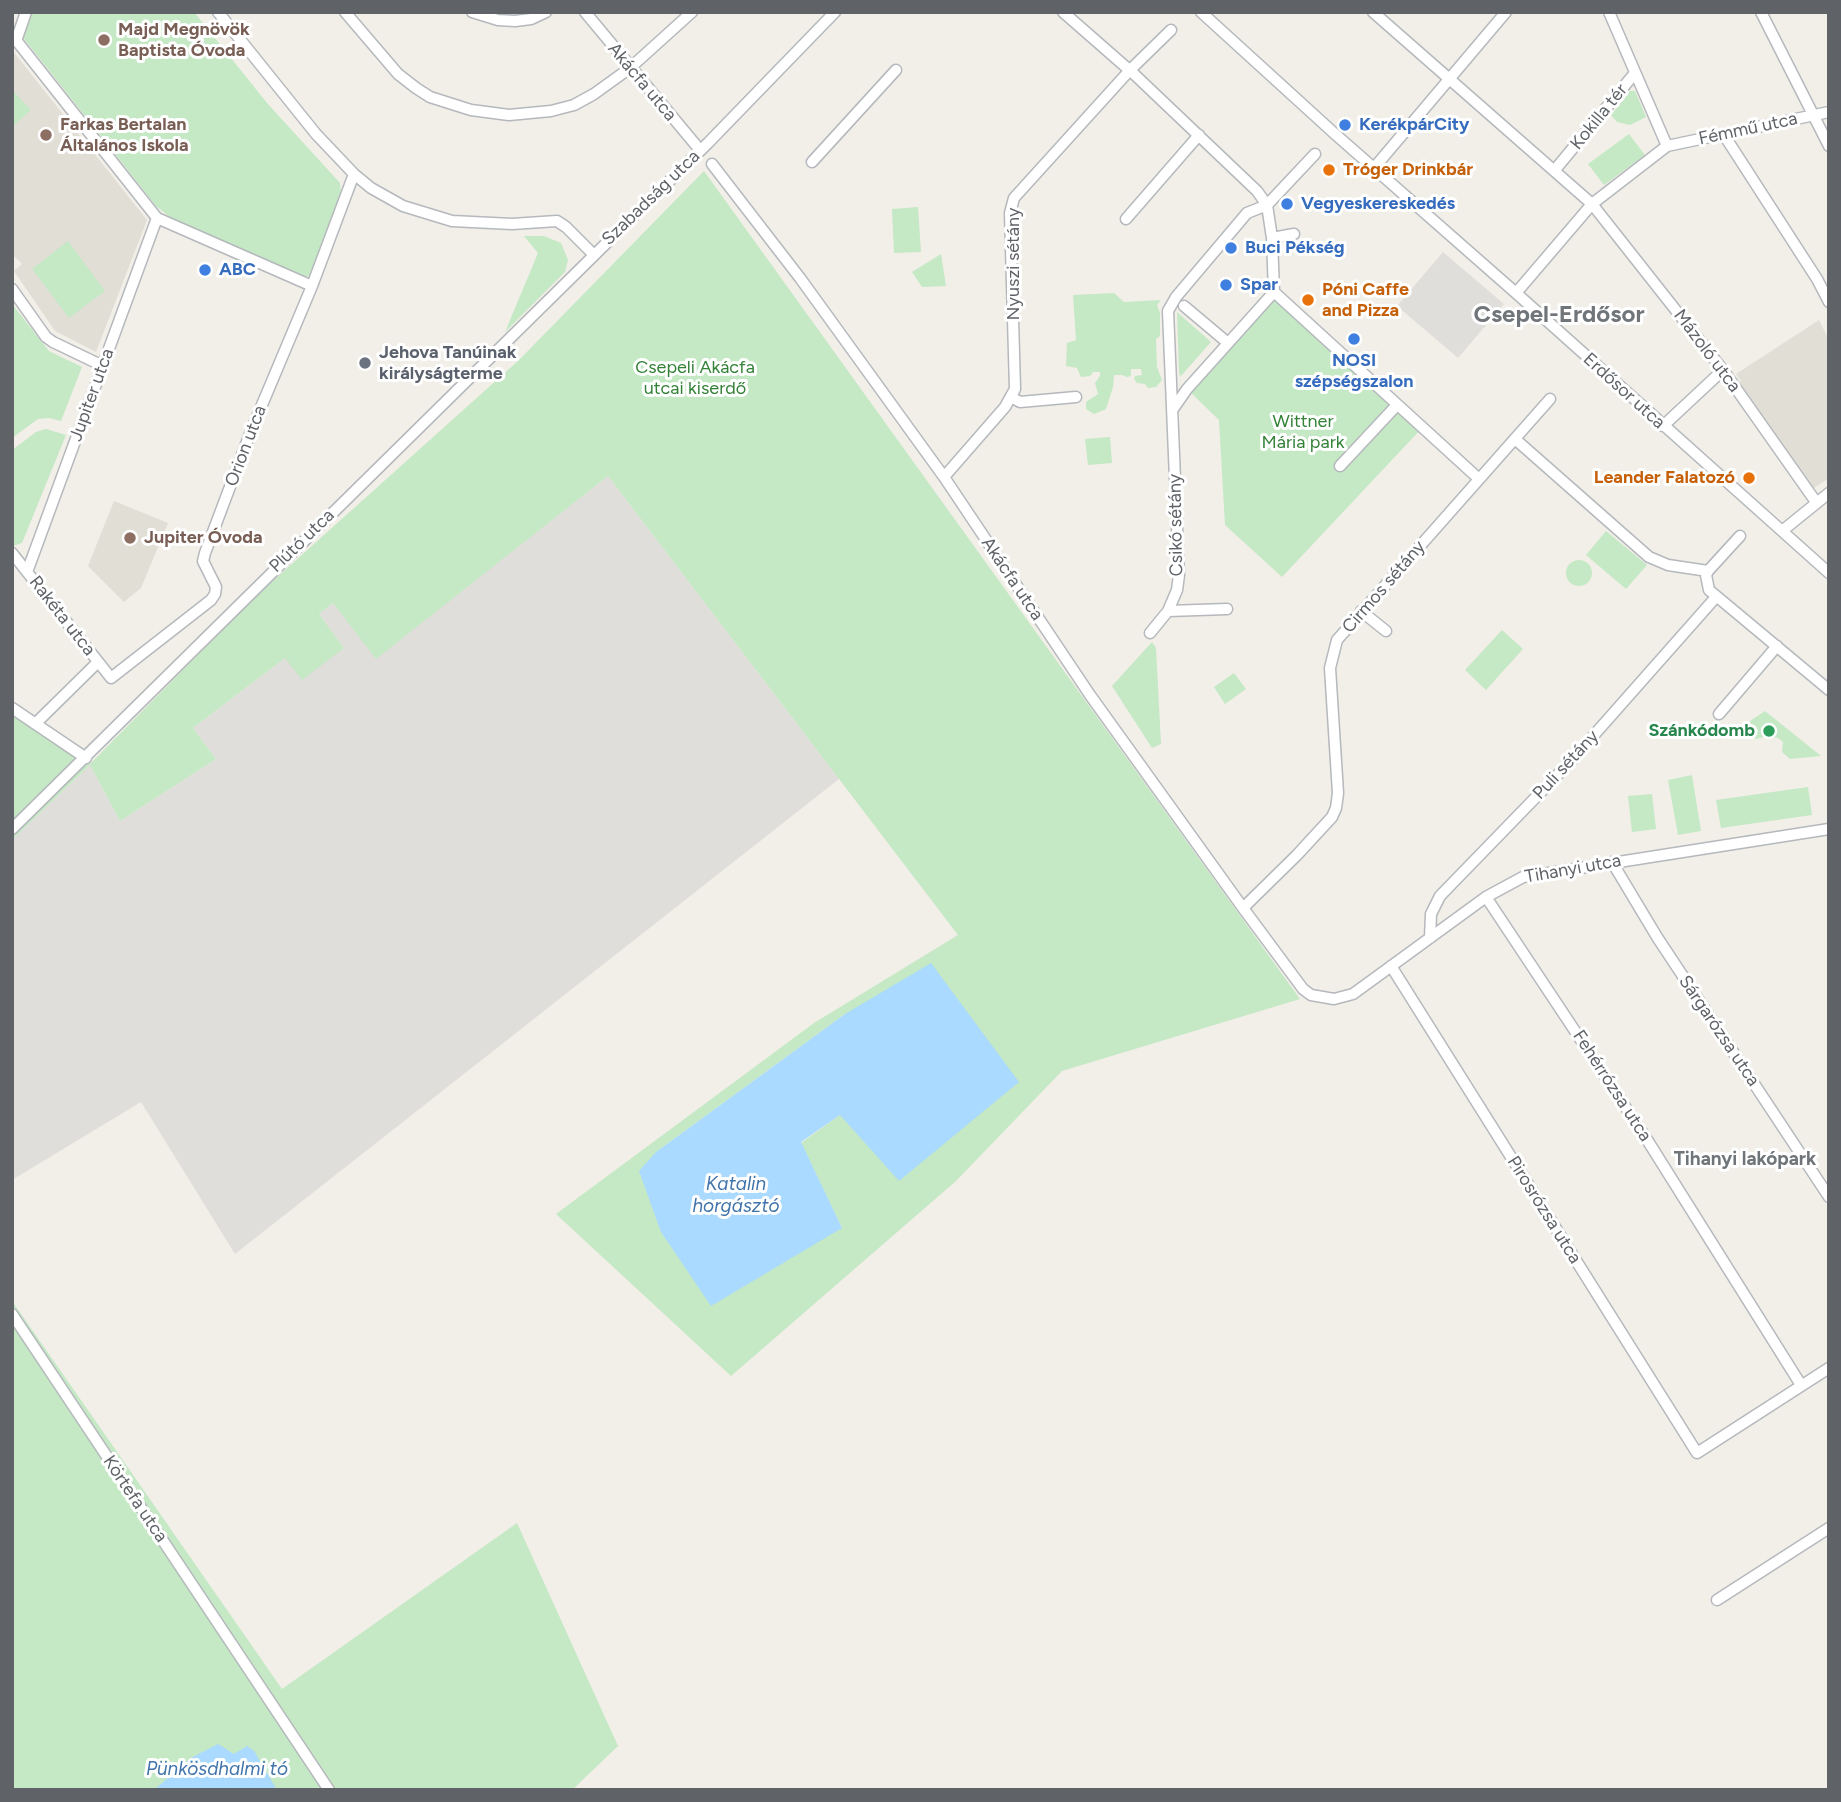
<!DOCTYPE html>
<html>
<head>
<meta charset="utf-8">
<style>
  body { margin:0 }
  #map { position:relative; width:1841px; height:1802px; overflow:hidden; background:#f1efe8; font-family:Figtree,sans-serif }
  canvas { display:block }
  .frame { position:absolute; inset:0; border:14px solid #5f6368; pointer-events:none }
</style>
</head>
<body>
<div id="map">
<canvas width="1841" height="1802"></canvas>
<div class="frame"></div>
</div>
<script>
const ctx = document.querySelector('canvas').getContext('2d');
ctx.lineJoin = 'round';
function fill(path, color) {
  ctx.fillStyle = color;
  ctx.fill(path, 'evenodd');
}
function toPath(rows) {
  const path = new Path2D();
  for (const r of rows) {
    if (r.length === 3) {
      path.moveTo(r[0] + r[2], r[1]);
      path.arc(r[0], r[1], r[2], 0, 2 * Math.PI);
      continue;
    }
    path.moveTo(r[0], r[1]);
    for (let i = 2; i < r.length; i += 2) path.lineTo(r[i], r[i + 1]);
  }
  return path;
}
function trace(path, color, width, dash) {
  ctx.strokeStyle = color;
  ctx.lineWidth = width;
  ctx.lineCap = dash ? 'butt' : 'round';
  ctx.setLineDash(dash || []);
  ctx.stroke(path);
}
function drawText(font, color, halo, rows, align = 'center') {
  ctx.font = font + ' Figtree,sans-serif';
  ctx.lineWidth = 6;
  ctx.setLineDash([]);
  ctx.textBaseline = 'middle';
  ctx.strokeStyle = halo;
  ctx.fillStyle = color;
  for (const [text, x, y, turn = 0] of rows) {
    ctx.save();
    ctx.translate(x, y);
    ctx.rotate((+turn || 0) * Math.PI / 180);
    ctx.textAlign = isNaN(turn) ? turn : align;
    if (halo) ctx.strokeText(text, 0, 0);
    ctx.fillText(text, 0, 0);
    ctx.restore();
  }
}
const industrial = toPath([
  [1443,252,1504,304,1458,358,1397,306],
  [608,476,839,779,235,1254,141,1102,12,1180,12,840,90,765,120,821,216,759,193,728,285,658,344,648,319,614,333,603,376,658]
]);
const education = toPath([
  [12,50,147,220,96,352,55,331,14,271,22,264,12,254],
  [1819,320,1829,340,1829,478,1814,488,1738,383,1741,381,1736,374],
  [114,501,168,523,141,588,124,602,88,566]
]);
const green = toPath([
  [29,12,194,12,267,103,340,183,341,193,309,276,303,276,176,222,156,206,21,35],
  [12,90,31,110,13,126,12,125],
  [1630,91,1635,91,1646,117,1630,125,1617,122,1611,115],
  [1629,134,1645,155,1604,185,1588,164],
  [704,171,1300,999,1062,1071,956,1181,731,1376,556,1214,814,1023,958,935,608,476,376,659,333,603,319,614,344,648,302,680,285,658,193,728,216,759,120,821,90,765,12,840,12,709,90,764,256,596,519,360],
  [845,1014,840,1115,801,1143,842,1228,656,1152],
  [918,207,921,252,894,253,892,209],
  [524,236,544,236,561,243,568,260,565,272,505,332,538,253],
  [68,241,105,291,69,318,32,269],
  [941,254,946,286,922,287,912,272],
  [1274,292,1422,428,1282,577,1225,525,1219,420,1187,389],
  [1114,293,1124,302,1161,300,1157,305,1160,313,1160,336,1156,339,1157,367,1162,380,1156,387,1148,388,1145,384,1137,383,1134,379,1135,376,1142,375,1141,369,1131,369,1131,376,1127,377,1122,375,1114,375,1113,387,1106,409,1094,414,1086,409,1086,402,1098,394,1095,383,1100,376,1100,372,1093,372,1090,376,1081,377,1077,368,1066,366,1067,343,1076,340,1073,295],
  [12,304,49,351,82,367,61,421,49,418,38,419,12,438],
  [1177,312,1211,342,1180,377,1179,372],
  [46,429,66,435,22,543,13,546,12,450,36,432],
  [1110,437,1112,463,1088,465,1085,439],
  [1606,531,1647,565,1626,589,1586,555],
  [1579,573,13],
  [1502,630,1523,649,1486,690,1465,670],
  [1152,642,1156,648,1161,744,1152,748,1112,686],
  [1234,673,1246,689,1225,704,1214,687],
  [1765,711,1821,756,1790,759,1782,752,1783,742,1778,738,1767,736,1756,739,1744,725],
  [1692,775,1701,831,1678,835,1668,780],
  [1808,787,1812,815,1721,828,1716,800],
  [1652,794,1656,829,1632,832,1628,796],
  [12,1301,282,1689,517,1523,618,1746,572,1790,277,1790,267,1776,234,1755,171,1776,154,1790,12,1790]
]);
const water = toPath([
  [931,963,1019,1082,899,1181,840,1115,801,1142,842,1228,711,1306,661,1232,639,1171,656,1152,845,1014],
  [218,1744,234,1754,247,1746,254,1751,277,1790,154,1790,191,1758]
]);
const minor = toPath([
  [218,12,316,134,354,174,371,188,403,206,452,221,512,224,557,221,566,227,593,254],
  [345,12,398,74,416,88,430,97,471,110,509,115,551,111,574,105,594,94,630,68,692,12],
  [472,12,498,20,515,21,531,19,546,12],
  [585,12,700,150],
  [1063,12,1135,75,1257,191,1267,205,1272,238,1274,292,1187,389,1173,409],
  [1201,12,1335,134,1516,293,1829,573],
  [1373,12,1592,204,1723,370,1816,502],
  [1609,12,1667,146],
  [1761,12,1829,146],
  [12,35,157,218,312,286],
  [17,38,26,12],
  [1724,135,1817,279,1829,302],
  [812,162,896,70],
  [712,164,800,278,944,477,1090,695,1243,908,1303,989,1311,995,1334,999,1353,994,1486,897,1523,877,1829,829],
  [1374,168,1506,12],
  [1554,171,1635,73],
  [1126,219,1199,135],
  [1272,238,1294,234],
  [12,289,46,337,53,342,103,366],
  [1274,292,1479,479],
  [1516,293,1592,204,1667,146,1829,112],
  [1184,306,1228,343],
  [1011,397,1020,402,1076,397],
  [1663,426,1723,370],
  [1515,439,1649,557,1668,565,1708,571],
  [1340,466,1397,405],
  [944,477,1005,407,1015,389,1010,213,1014,198,1130,70,1171,30],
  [1782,531,1829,493],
  [1740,536,1708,571,1706,575,1709,590,1829,690],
  [12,553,111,678,211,600,215,594,216,587,203,561,205,553,251,431,312,286,354,174],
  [27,572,157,218],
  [1168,611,1227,609],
  [1361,611,1386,631],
  [1150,633,1168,611,1177,590,1179,575,1168,311,1176,297,1247,213,1267,205,1315,154],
  [12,708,86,758],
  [1719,714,1777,646],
  [35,724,98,662],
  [12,829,708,143,835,12],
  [1612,862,1657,937,1829,1197],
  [1486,897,1646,1138,1801,1385],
  [1243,908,1297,855,1332,817,1336,808,1338,793,1330,668,1337,640,1550,399],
  [1430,938,1431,914,1440,896,1571,761,1716,597],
  [1391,966,1697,1453,1829,1368],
  [12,1314,329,1790],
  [1717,1600,1829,1528]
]);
const markers = [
  [104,40,7,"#8d6e63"],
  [1345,125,7,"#3f7fe0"],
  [46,135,7,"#8d6e63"],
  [1329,170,7,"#e8710a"],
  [1287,204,7,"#3f7fe0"],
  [1231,248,7,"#3f7fe0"],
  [205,270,7,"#3f7fe0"],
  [1226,285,7,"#3f7fe0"],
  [1308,300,7,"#e8710a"],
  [1354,339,7,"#3f7fe0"],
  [365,363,7,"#6b7280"],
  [1749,478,7,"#e8710a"],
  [130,538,7,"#8d6e63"],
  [1769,731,7,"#2e9e5b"]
];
const educationNames = [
  ["Majd Megnövök",118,30],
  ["Baptista Óvoda",118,51],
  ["Farkas Bertalan",60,125],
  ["Általános Iskola",60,146],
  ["Jupiter Óvoda",144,538]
];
const streetNames = [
  ["Akácfa utca",642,82,50],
  ["Kokilla tér",1599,117,-51],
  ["Fémmű utca",1748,129,-12],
  ["Szabadság utca",651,198,-44],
  ["Nyuszi sétány",1014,264,-90],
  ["Mázoló utca",1707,351,53],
  ["Erdősor utca",1624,391,42],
  ["Jupiter utca",92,395,-70],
  ["Orion utca",246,446,-69],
  ["Csikó sétány",1176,525,-91],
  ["Plútó utca",302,541,-44],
  ["Akácfa utca",1012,579,56],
  ["Cirmos sétány",1384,587,-49],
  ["Rakéta utca",62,616,52],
  ["Puli sétány",1566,765,-47],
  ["Tihanyi utca",1573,869,-10],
  ["Sárgarózsa utca",1719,1031,56],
  ["Fehérrózsa utca",1612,1086,57],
  ["Pirosrózsa utca",1544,1210,58],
  ["Körtefa utca",135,1499,56]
];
const shopNames = [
  ["KerékpárCity",1359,125],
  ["Vegyeskereskedés",1301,204],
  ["Buci Pékség",1245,248],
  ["ABC",219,270],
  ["Spar",1240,285],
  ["NOSI",1354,361,"center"],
  ["szépségszalon",1354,382,"center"]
];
const foodNames = [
  ["Tróger Drinkbár",1343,170],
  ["Póni Caffe",1322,290],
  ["and Pizza",1322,311],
  ["Leander Falatozó",1735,478,"right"]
];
const worshipNames = [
  ["Jehova Tanúinak",379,353],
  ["királyságterme",379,374]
];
const parkNames = [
  ["Csepeli Akácfa",695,368],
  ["utcai kiserdő",695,389],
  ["Wittner",1303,422],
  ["Mária park",1303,443]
];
const leisureNames = [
  ["Szánkódomb",1755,731]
];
const neighbourhoodNames = [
  ["Tihanyi lakópark",1745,1159]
];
const waterNames = [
  ["Katalin",736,1184],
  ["horgásztó",736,1206],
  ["Pünkösdhalmi tó",217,1769]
];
const districtNames = [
  ["Csepel-Erdősor",1559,315]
];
fill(industrial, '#e0deda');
fill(education, '#e1ded6');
fill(green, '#c5e8c5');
fill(water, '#aadaff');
trace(minor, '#b5b8bc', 13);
trace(minor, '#fff', 10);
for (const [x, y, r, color] of markers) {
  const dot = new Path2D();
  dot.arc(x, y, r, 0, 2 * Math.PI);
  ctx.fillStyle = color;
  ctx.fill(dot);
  trace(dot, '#fff', 2.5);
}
drawText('bold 18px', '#785e54', '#fff', educationNames, 'left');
drawText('18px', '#5f6368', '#fff', streetNames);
drawText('bold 18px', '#366cbe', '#fff', shopNames, 'left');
drawText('bold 18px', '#c56008', '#fff', foodNames, 'left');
drawText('bold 18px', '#5b616d', '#fff', worshipNames, 'left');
drawText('18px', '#348238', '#fff', parkNames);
drawText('bold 18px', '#27864d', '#fff', leisureNames, 'right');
drawText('bold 19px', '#70757a', '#fff', neighbourhoodNames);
drawText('italic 19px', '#4174aa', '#fff', waterNames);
drawText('bold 24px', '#70757a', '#fff', districtNames);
</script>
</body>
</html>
